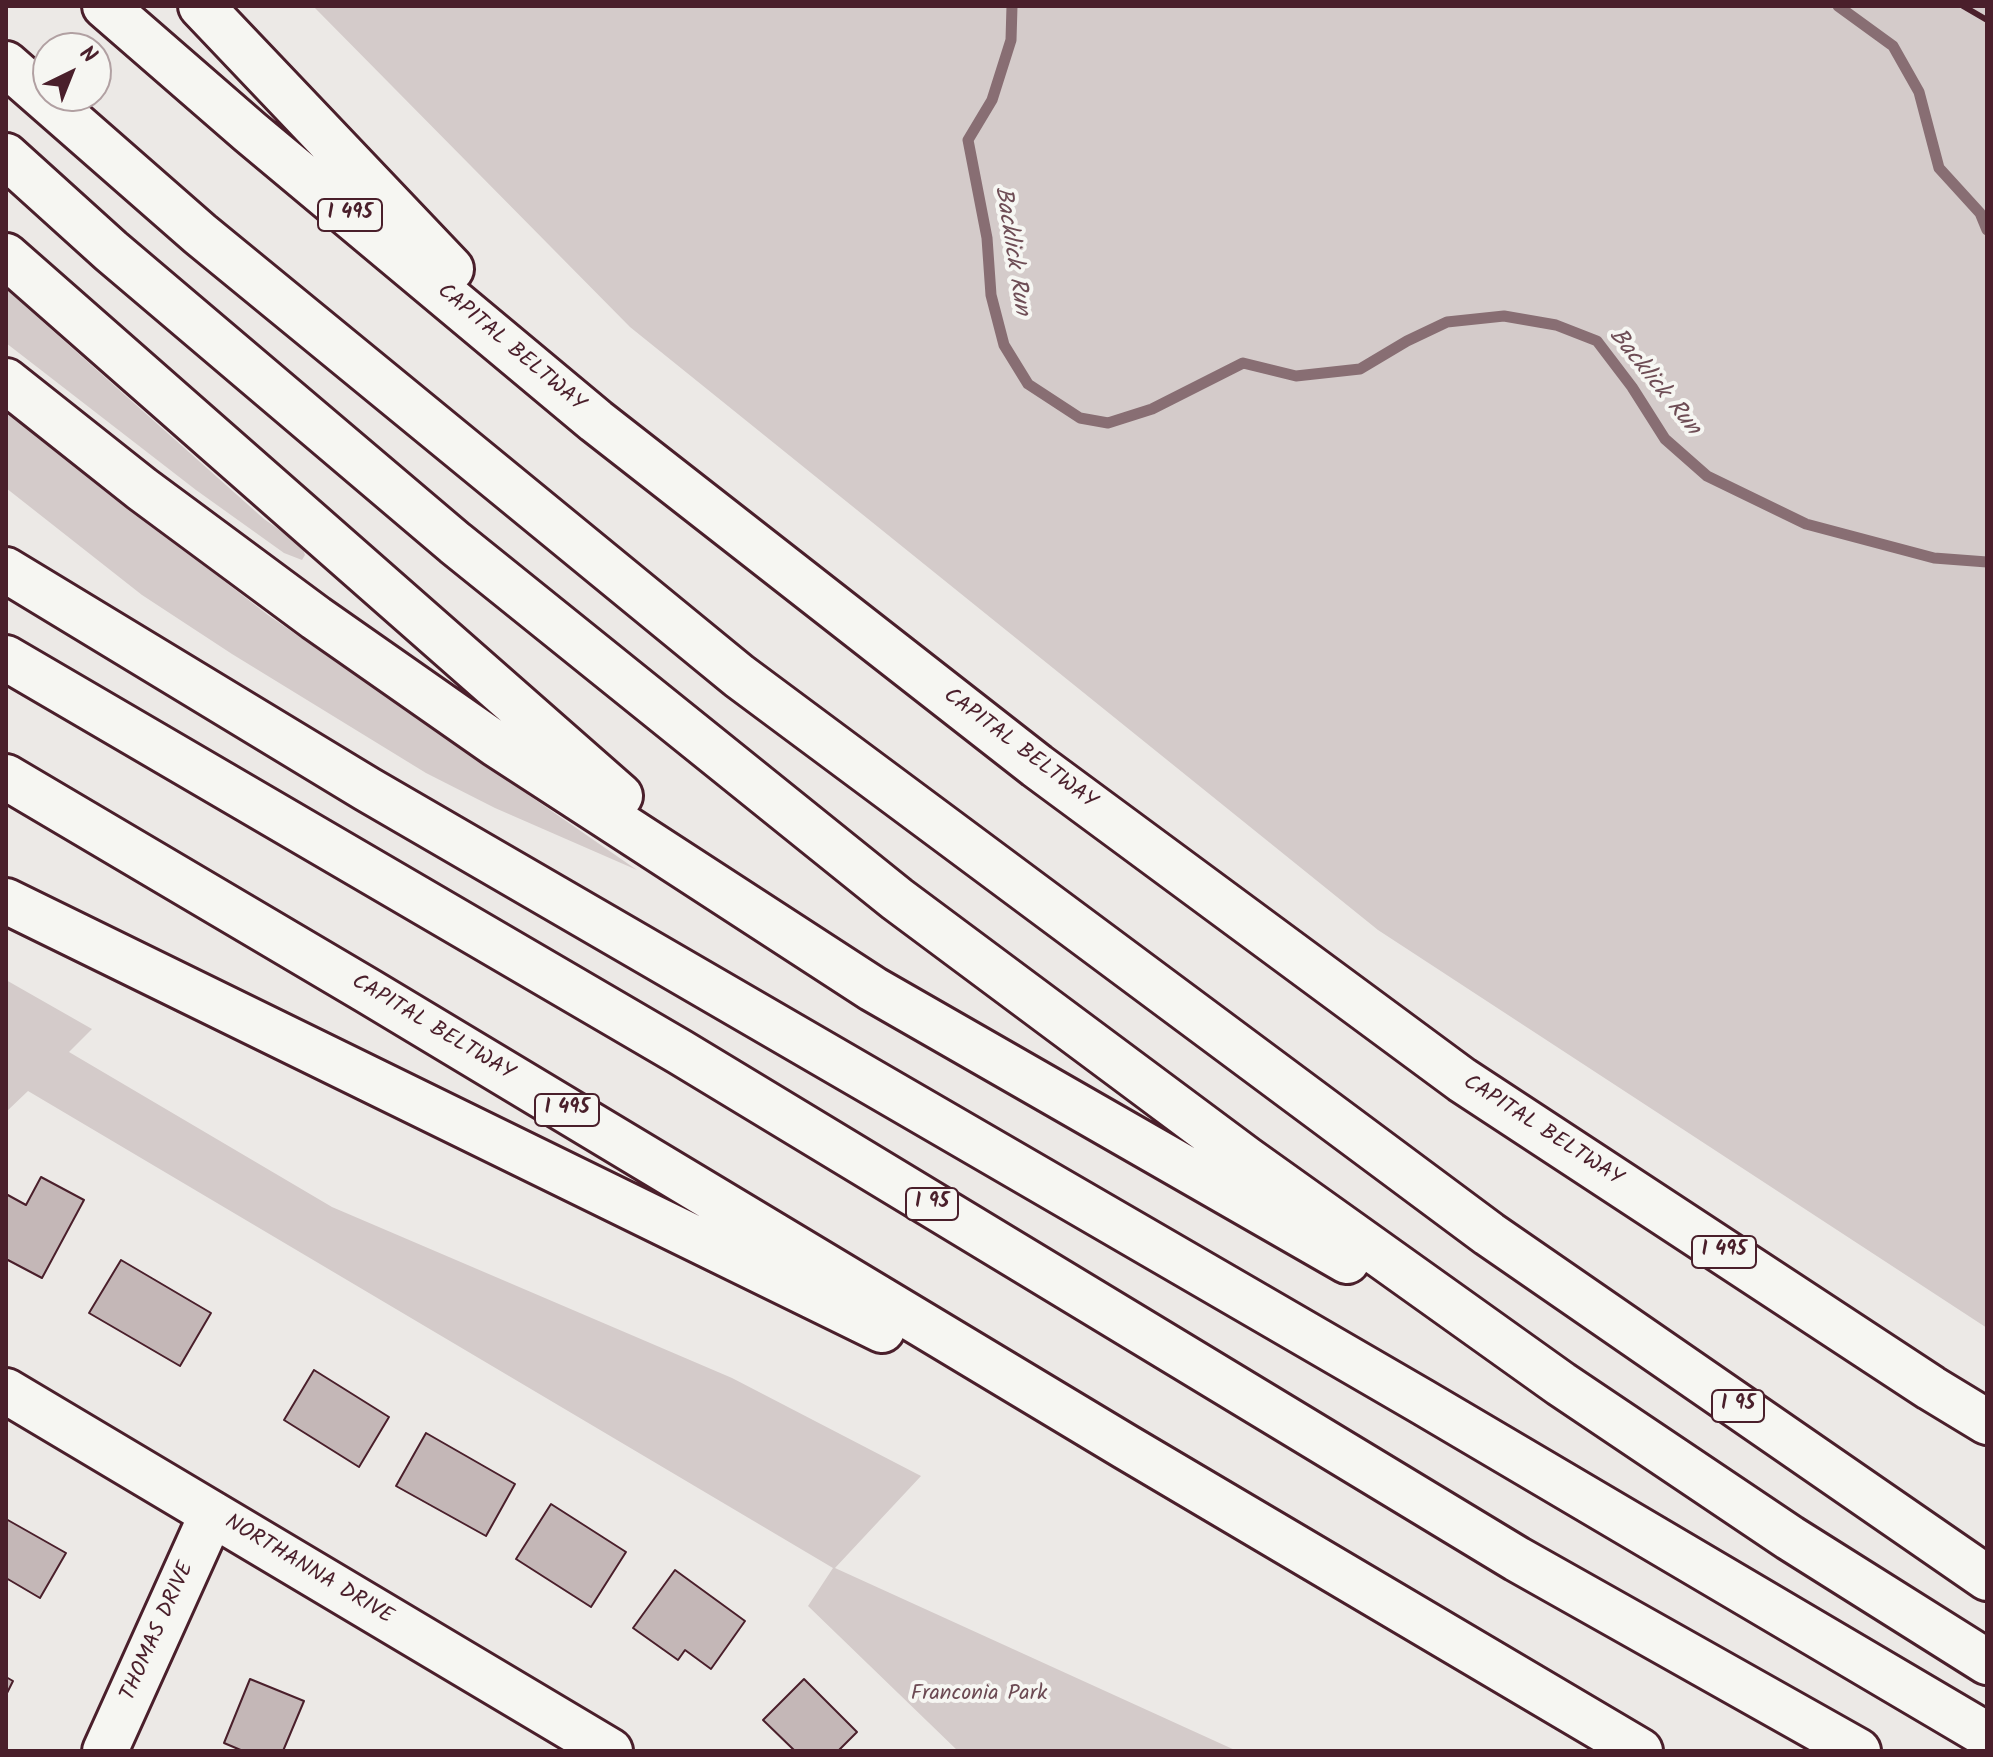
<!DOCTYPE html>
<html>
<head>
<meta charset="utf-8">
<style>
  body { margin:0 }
  #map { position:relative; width:1993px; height:1757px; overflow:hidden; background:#ece9e6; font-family:Kalam,sans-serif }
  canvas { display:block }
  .frame { position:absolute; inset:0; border:8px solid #4a1f2b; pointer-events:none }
  .north { position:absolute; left:32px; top:32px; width:80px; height:80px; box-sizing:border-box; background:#f6f6f2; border:2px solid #b1a0a2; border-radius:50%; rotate:43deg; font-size:22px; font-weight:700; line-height:32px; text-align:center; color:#4a1f2b }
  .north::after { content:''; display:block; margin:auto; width:28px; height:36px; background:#4a1f2b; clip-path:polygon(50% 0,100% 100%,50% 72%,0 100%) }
</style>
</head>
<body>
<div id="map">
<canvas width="1993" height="1757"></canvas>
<div class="frame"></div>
<div class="north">N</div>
</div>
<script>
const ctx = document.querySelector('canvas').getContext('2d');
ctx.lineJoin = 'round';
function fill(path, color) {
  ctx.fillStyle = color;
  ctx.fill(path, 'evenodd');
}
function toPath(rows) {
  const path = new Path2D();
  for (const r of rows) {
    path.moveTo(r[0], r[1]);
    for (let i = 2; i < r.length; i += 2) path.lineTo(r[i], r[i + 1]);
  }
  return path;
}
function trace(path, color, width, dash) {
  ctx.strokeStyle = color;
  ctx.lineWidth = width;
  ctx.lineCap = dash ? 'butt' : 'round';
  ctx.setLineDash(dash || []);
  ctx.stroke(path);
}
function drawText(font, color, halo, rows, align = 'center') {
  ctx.font = font + ' Kalam,sans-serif';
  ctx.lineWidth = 8;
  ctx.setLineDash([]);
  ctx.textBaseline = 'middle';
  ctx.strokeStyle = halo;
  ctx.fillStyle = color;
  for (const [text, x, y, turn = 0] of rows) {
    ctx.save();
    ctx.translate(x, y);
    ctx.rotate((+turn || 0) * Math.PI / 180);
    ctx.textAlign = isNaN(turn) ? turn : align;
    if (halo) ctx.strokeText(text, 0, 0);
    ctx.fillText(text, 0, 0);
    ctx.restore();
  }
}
const green = toPath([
  [313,6,1987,6,1987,1328,1378,930,630,327],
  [6,289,264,519,294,540,303,549,305,555,302,560,284,553,196,490,6,343],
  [6,412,268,615,637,870,495,808,426,773,232,654,142,595,6,488],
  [6,980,92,1029,69,1052,332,1207,732,1378,921,1476,835,1568,1237,1751,958,1751,808,1606,833,1568,28,1091,6,1112]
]);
const stream = toPath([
  [1012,6,1011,40,992,100,968,140,987,238,991,295,1004,345,1028,384,1080,418,1108,423,1152,409,1243,363,1296,376,1360,369,1407,341,1447,322,1504,316,1556,325,1597,341,1632,387,1665,439,1707,476,1806,524,1934,558,1987,562],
  [1838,6,1893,46,1919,92,1939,168,1980,213,1987,230]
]);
const building = toPath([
  [41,1177,84,1200,42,1278,6,1259,6,1194,26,1205,41,1177],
  [121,1260,211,1313,180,1366,89,1313,121,1260],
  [314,1370,389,1417,359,1467,284,1420,314,1370],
  [426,1433,515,1484,486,1536,396,1486,426,1433],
  [551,1504,626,1552,591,1607,516,1559,551,1504],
  [6,1519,66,1553,40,1598,6,1578,6,1519],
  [675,1570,745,1621,711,1669,685,1650,678,1660,633,1628,675,1570],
  [6,1677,13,1681,6,1695,6,1677],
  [250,1679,304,1701,283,1751,243,1751,224,1743,250,1679],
  [804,1679,857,1732,838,1751,795,1751,763,1720,804,1679]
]);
const minor = toPath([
  [6,1391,610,1751],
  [105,1751,212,1514]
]);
const highway = toPath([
  [105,6,250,132,596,421,1037,766,1462,1080,1931,1388,1987,1422],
  [201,6,451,269],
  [6,64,200,234,739,676,1489,1234,1987,1578],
  [6,156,111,251,455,543,897,899,1246,1159,1561,1384,1790,1538,1987,1662],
  [6,256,620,796],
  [6,381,142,489,316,618,496,744,873,989,1347,1261],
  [6,570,367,789,1421,1401,1987,1735],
  [6,658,680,1052,1517,1559,1858,1751],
  [6,777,368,991,1126,1447,1640,1751],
  [6,901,882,1330]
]);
const rail = toPath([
  [1963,6,1987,20]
]);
const shields = [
  [350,215,64],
  [567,1110,64],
  [932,1204,52],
  [1724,1252,64],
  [1738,1406,52]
];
const shieldNames = [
  ["I 495",350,215],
  ["I 495",567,1110],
  ["I 95",932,1204],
  ["I 495",1724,1252],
  ["I 95",1738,1406]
];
const streetNames = [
  ["CAPITAL BELTWAY",510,349,40],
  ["CAPITAL BELTWAY",1019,750,37],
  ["CAPITAL BELTWAY",432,1029,31],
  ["CAPITAL BELTWAY",1542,1132,33],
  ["NORTHANNA DRIVE",308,1571,31],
  ["THOMAS DRIVE",159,1632,-66]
];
const parkNames = [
  ["Franconia Park",979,1695]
];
const waterNames = [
  ["Backlick Run",1010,251,81],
  ["Backlick Run",1653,383,51]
];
fill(green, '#d4cbca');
trace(stream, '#886e73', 11);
fill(building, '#c4b7b7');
trace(building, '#4a1f2b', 2);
trace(minor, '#4a1f2b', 50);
trace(highway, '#4a1f2b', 50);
trace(minor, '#f6f6f2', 44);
trace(highway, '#f6f6f2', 44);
trace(rail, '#4a1f2b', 6);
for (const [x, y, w] of shields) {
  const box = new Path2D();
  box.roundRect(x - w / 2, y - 16, w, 32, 6);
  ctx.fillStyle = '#f6f6f2';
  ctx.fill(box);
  trace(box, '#4a1f2b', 2);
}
drawText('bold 20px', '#4a1f2b', null, shieldNames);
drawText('22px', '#4a1f2b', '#f6f6f2', streetNames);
drawText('22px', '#6c4a53', '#f6f6f2', parkNames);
drawText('italic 24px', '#6e4d55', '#f6f6f2', waterNames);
</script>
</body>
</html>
